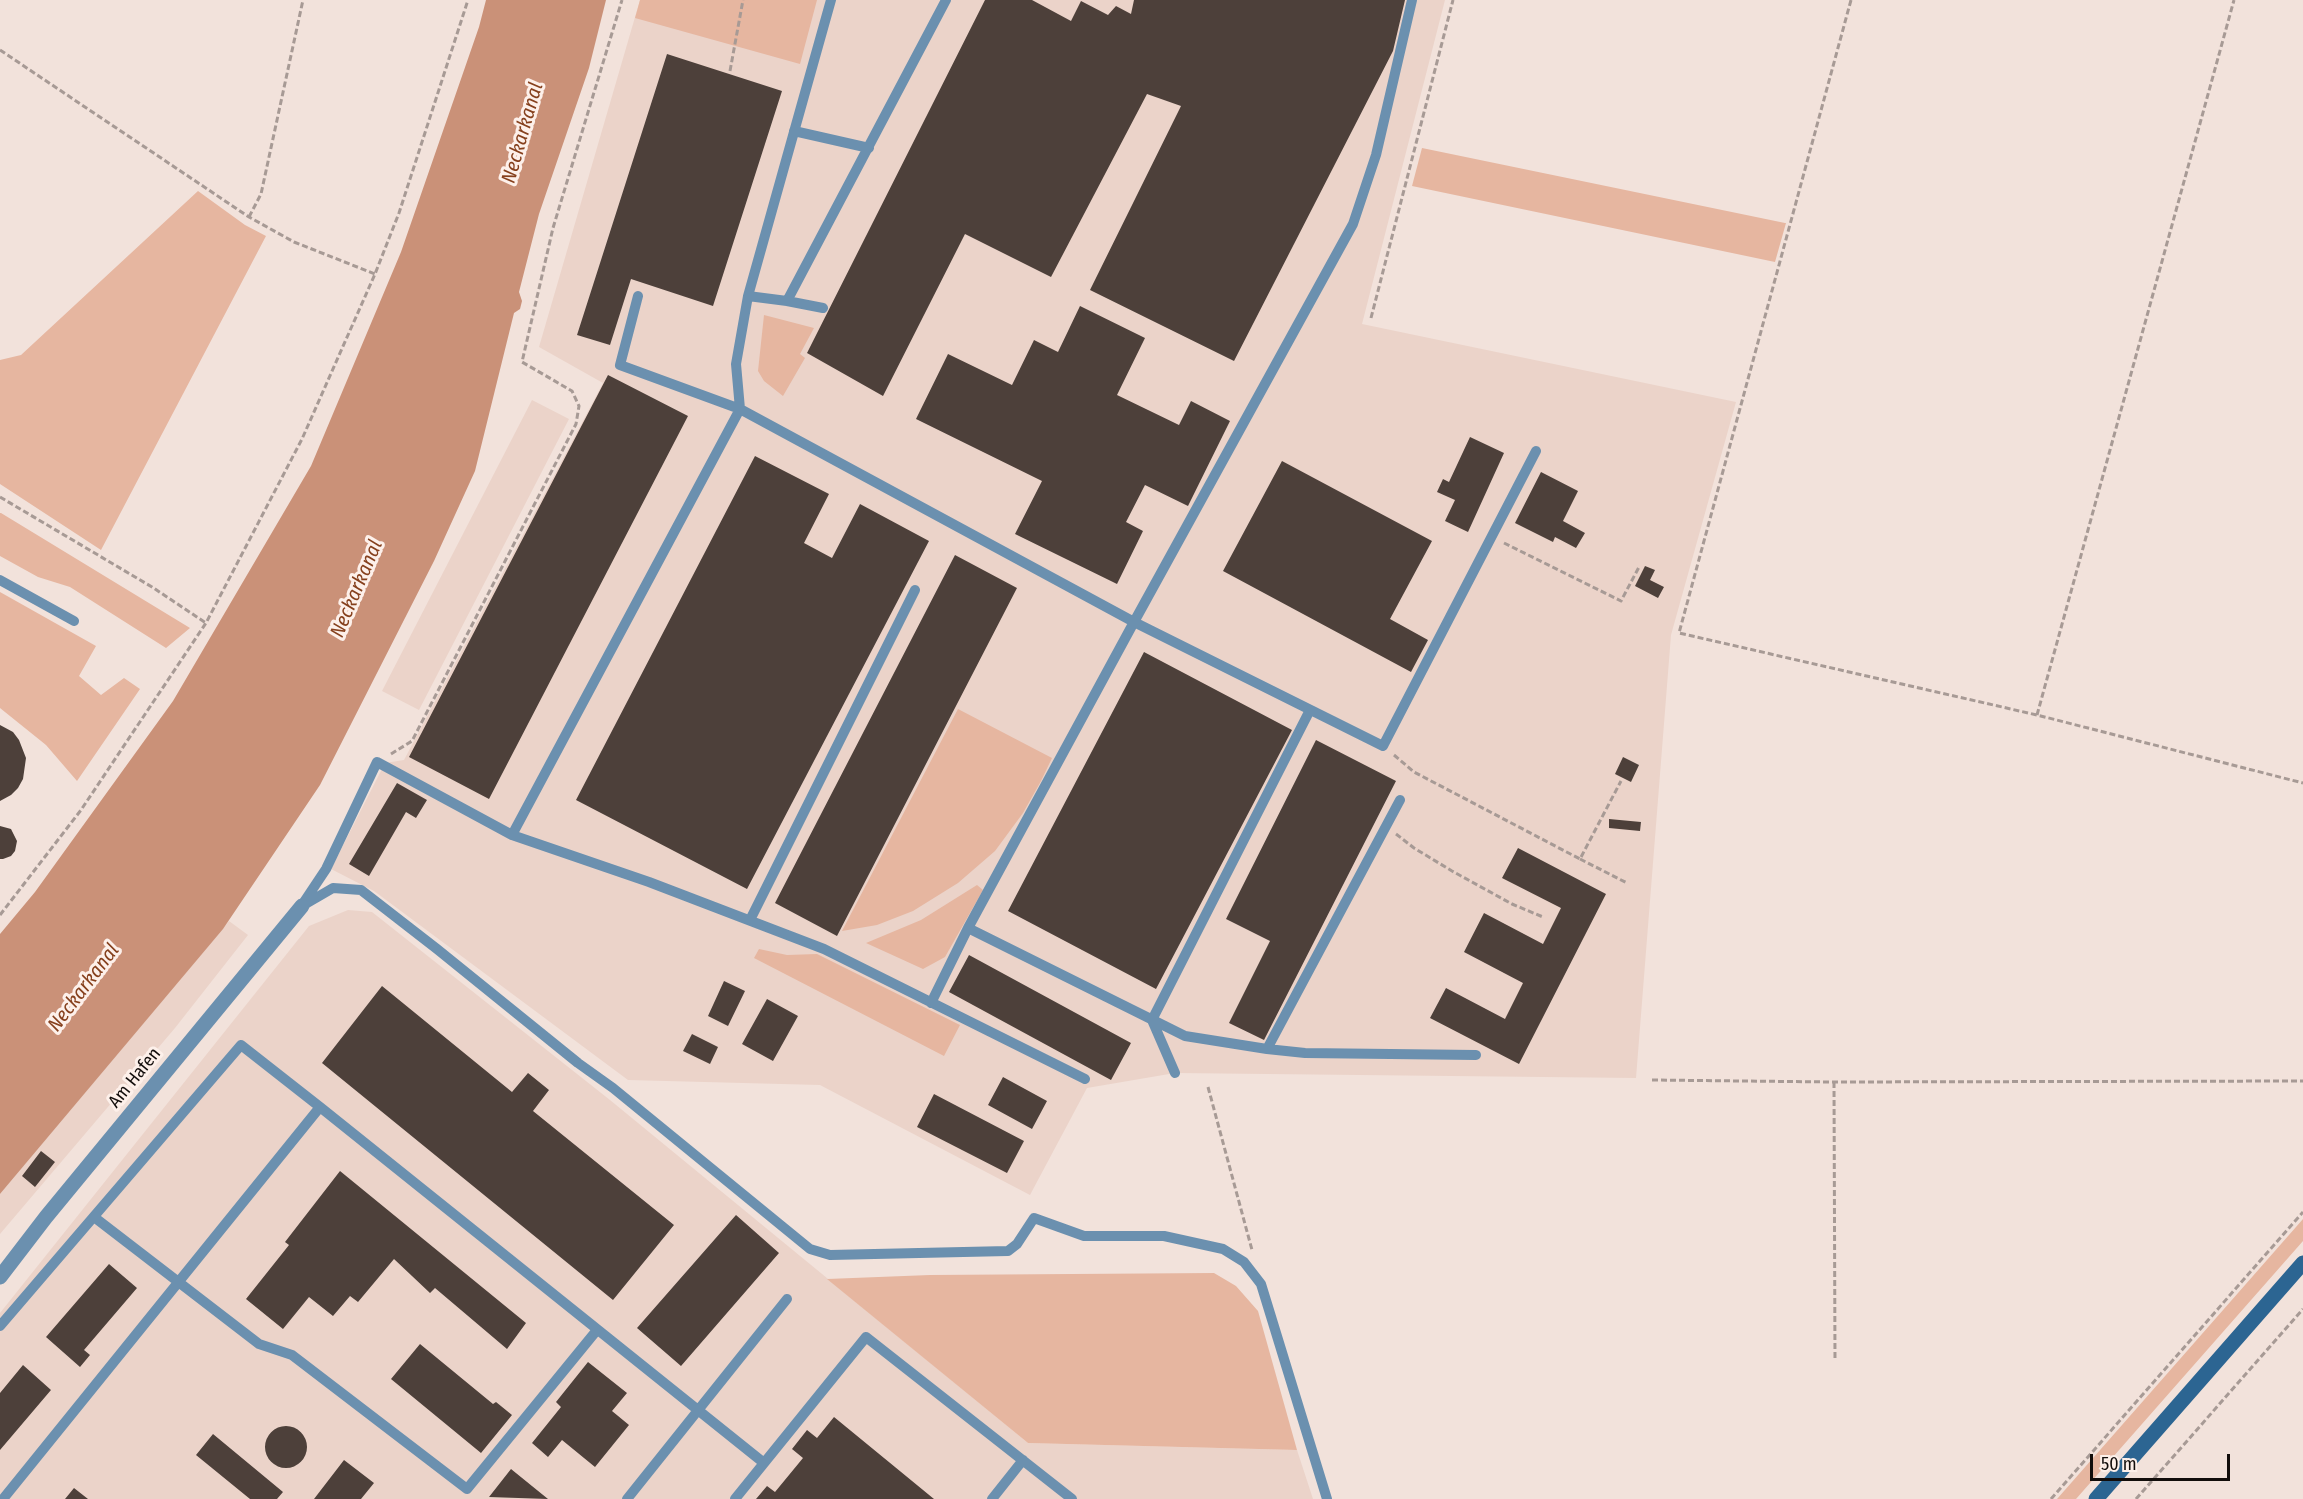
<!DOCTYPE html>
<html>
<head>
<meta charset="utf-8">
<style>
  body { margin:0 }
  #map { position:relative; width:2303px; height:1499px; overflow:hidden; background:#f2e2db; font-family:"Fira Sans Condensed",sans-serif }
  canvas { display:block }
  .scale { position:absolute; left:2090px; top:1454px; width:140px; height:27px; box-sizing:border-box; border:3px solid #120d0b; border-top:0; padding-left:8px; font-size:18px; line-height:21px; white-space:nowrap; color:#120d0b; -webkit-text-stroke:4px #fdf0ea; paint-order:stroke }
</style>
</head>
<body>
<div id="map">
<canvas width="2303" height="1499"></canvas>
<div class="scale">50 m</div>
</div>
<script>
const ctx = document.querySelector('canvas').getContext('2d');
ctx.lineJoin = 'round';
function fill(path, color) {
  ctx.fillStyle = color;
  ctx.fill(path, 'evenodd');
}
function toPath(rows) {
  const path = new Path2D();
  for (const r of rows) {
    if (r.length === 3) {
      path.moveTo(r[0] + r[2], r[1]);
      path.arc(r[0], r[1], r[2], 0, 2 * Math.PI);
      continue;
    }
    path.moveTo(r[0], r[1]);
    for (let i = 2; i < r.length; i += 2) path.lineTo(r[i], r[i + 1]);
  }
  return path;
}
function trace(path, color, width, dash) {
  ctx.strokeStyle = color;
  ctx.lineWidth = width;
  ctx.lineCap = dash ? 'butt' : 'round';
  ctx.setLineDash(dash || []);
  ctx.stroke(path);
}
function drawText(font, color, halo, rows, align = 'center') {
  ctx.font = font + ' "Fira Sans Condensed",sans-serif';
  ctx.lineWidth = 6;
  ctx.setLineDash([]);
  ctx.textBaseline = 'middle';
  ctx.strokeStyle = halo;
  ctx.fillStyle = color;
  for (const [text, x, y, turn = 0] of rows) {
    ctx.save();
    ctx.translate(x, y);
    ctx.rotate((+turn || 0) * Math.PI / 180);
    ctx.textAlign = isNaN(turn) ? turn : align;
    if (halo) ctx.strokeText(text, 0, 0);
    ctx.fillText(text, 0, 0);
    ctx.restore();
  }
}
const built = toPath([
  [640,0,1445,0,1362,324,1736,402,1671,635,1636,1078,1175,1073,1087,1088,1030,1195,820,1085,628,1080,374,891,331,869,385,763,404,760,603,383,539,347],
  [532,400,569,419,419,710,382,691],
  [348,910,372,912,610,1100,1028,1443,1297,1450,1313,1499,0,1499,0,1313,309,926],
  [229,921,248,935,175,1028,0,1234,0,1194]
]);
const green = toPath([
  [640,0,817,0,800,64,635,18],
  [1422,148,1785,223,1786,223,1775,262,1412,186],
  [198,191,245,225,266,236,101,550,0,484,0,360,21,355],
  [764,315,814,328,800,354,805,358,783,396,764,381,758,371],
  [0,513,1,513,190,628,166,648,70,587,38,577,0,556],
  [0,592,96,646,79,676,101,695,124,678,140,689,77,781,46,745,0,708],
  [958,709,1052,758,1041,781,1023,813,995,851,958,883,913,911,877,925,842,931],
  [977,885,983,890,945,957,923,969,866,943,921,920],
  [759,949,787,955,817,954,960,1025,944,1056,754,958],
  [2303,1219,2303,1241,2076,1499,2057,1499],
  [1214,1273,1236,1286,1258,1311,1297,1450,1028,1443,827,1279,930,1275]
]);
const water = toPath([
  [486,0,606,0,589,68,539,214,519,292,522,301,520,309,514,313,475,471,434,561,320,785,223,929,0,1194,0,934,35,892,173,701,311,466,401,252,479,27]
]);
const building = toPath([
  [985,0,1032,0,1071,21,1081,1,1108,15,1116,6,1131,14,1134,0,1405,0,1393,51,1234,361,1090,290,1181,106,1147,94,1051,277,965,234,883,396,807,353],
  [667,54,782,91,713,306,631,279,610,345,577,335],
  [1080,306,1145,338,1117,395,1179,425,1191,401,1230,421,1188,506,1145,485,1126,522,1143,531,1117,584,1015,534,1042,481,916,419,948,354,1012,385,1034,340,1058,352],
  [608,375,688,416,489,799,409,757],
  [1470,437,1504,453,1468,532,1445,521,1455,500,1437,492,1443,479,1449,482],
  [755,456,829,494,804,543,832,558,860,504,929,541,747,889,576,800],
  [1282,461,1432,541,1390,619,1428,640,1411,672,1223,571],
  [1541,472,1578,491,1563,521,1585,533,1576,548,1555,537,1553,542,1515,523],
  [955,555,1017,588,837,936,775,903],
  [1645,566,1655,570,1650,580,1664,587,1658,598,1635,586],
  [1144,652,1292,730,1156,989,1008,911],
  [0,725,13,732,19,740,26,758,23,779,18,788,11,795,0,801],
  [1316,740,1396,781,1264,1040,1229,1023,1270,941,1226,919],
  [1623,757,1639,765,1631,782,1615,774],
  [397,783,427,800,416,818,406,812,369,876,349,864],
  [1609,819,1641,822,1640,831,1609,828],
  [0,826,11,829,17,841,15,851,11,856,3,859,0,859],
  [1518,848,1606,894,1519,1064,1430,1018,1446,988,1505,1019,1523,983,1464,952,1484,913,1543,944,1561,908,1502,878],
  [969,955,1131,1043,1111,1080,949,992],
  [724,981,745,991,728,1026,708,1016],
  [382,986,512,1092,528,1073,549,1090,533,1111,674,1225,613,1300,322,1063],
  [767,999,798,1016,773,1061,742,1044],
  [692,1034,718,1047,710,1064,683,1051],
  [1003,1077,1047,1101,1032,1129,988,1105],
  [934,1094,1024,1141,1007,1173,917,1127],
  [41,1151,55,1162,35,1187,22,1176],
  [340,1171,526,1323,507,1349,435,1288,430,1293,394,1259,358,1302,350,1296,333,1316,309,1297,283,1329,246,1299,289,1245,285,1242],
  [736,1215,779,1253,681,1366,637,1328],
  [109,1264,137,1288,84,1350,90,1355,80,1367,46,1337],
  [420,1344,493,1404,496,1402,512,1415,481,1453,391,1379],
  [588,1362,627,1393,612,1411,629,1425,595,1467,562,1440,548,1457,532,1443,561,1407,556,1402],
  [23,1365,51,1390,0,1450,0,1393],
  [834,1417,934,1499,756,1499,767,1486,775,1492,803,1458,792,1449,807,1430,817,1438],
  [286,1447,21],
  [213,1434,283,1492,277,1499,250,1499,196,1455],
  [344,1460,374,1483,361,1499,314,1499],
  [511,1469,548,1499,489,1497],
  [74,1488,88,1499,65,1499]
]);
const path = toPath([
  [1851,0,1679,633,2037,715,2303,783],
  [0,50,249,217,294,242,375,274],
  [730,71,743,0],
  [249,217,261,194,303,0],
  [1371,318,1453,0],
  [0,497,152,587,206,623],
  [1504,543,1621,601,1639,567],
  [2037,715,2234,0],
  [391,754,412,741,576,424,579,406,572,391,522,362,553,228,622,0],
  [1394,755,1414,772,1580,859,1621,781],
  [1396,834,1414,848,1452,871,1512,904,1543,917],
  [1580,859,1627,883],
  [0,915,81,810,206,623,302,439,375,274,399,213,468,0],
  [1652,1080,1834,1082,2303,1081],
  [1834,1082,1835,1361],
  [1208,1087,1252,1250],
  [2051,1499,2303,1212],
  [2136,1499,2303,1309]
]);
const service = toPath([
  [794,131,869,148],
  [638,296,620,365,740,409,1134,622,1383,746,1536,451],
  [748,296,787,301,946,0],
  [787,301,823,308],
  [0,580,74,621],
  [512,835,740,409,736,364,748,296,831,0],
  [304,902,326,869,377,762,512,835,649,882,824,949,1085,1079],
  [302,906,333,888,361,890,437,949,578,1063,613,1088,810,1249,830,1255,1008,1251,1017,1244,1034,1218,1084,1236,1164,1236,1223,1249,1244,1262,1261,1284,1327,1499],
  [750,920,915,590],
  [968,928,1185,1036,1267,1049,1400,800],
  [931,1003,968,928,1134,622,1353,224,1376,155,1412,0],
  [1152,1020,1310,710],
  [1152,1020,1175,1073],
  [1267,1049,1305,1053,1476,1055],
  [320,1107,764,1463],
  [94,1217,259,1344,292,1355,467,1489,597,1330],
  [0,1326,241,1045,320,1107,3,1499],
  [627,1499,787,1299],
  [735,1499,866,1337,1072,1499],
  [992,1499,1023,1460]
]);
const minor = toPath([
  [0,1277,46,1217,302,906]
]);
const secondary = toPath([
  [2096,1499,2303,1263]
]);
const streetNames = [
  ["Am Hafen",135,1078,-51]
];
const waterNames = [
  ["Neckarkanal",523,133,-74],
  ["Neckarkanal",357,589,-67],
  ["Neckarkanal",84,988,-53]
];
fill(built, '#ebd3c9');
fill(green, '#e6b6a0');
fill(water, '#ca9178');
fill(building, '#4d403a');
trace(path, '#a79a95', 3, [6, 3]);
trace(service, '#6b90af', 10);
trace(minor, '#6b90af', 15);
trace(secondary, '#2c6592', 15);
drawText('18px', '#120d0b', '#fdf0ea', streetNames);
drawText('italic 20px', '#86401d', '#fdf0ea', waterNames);
</script>
</body>
</html>
